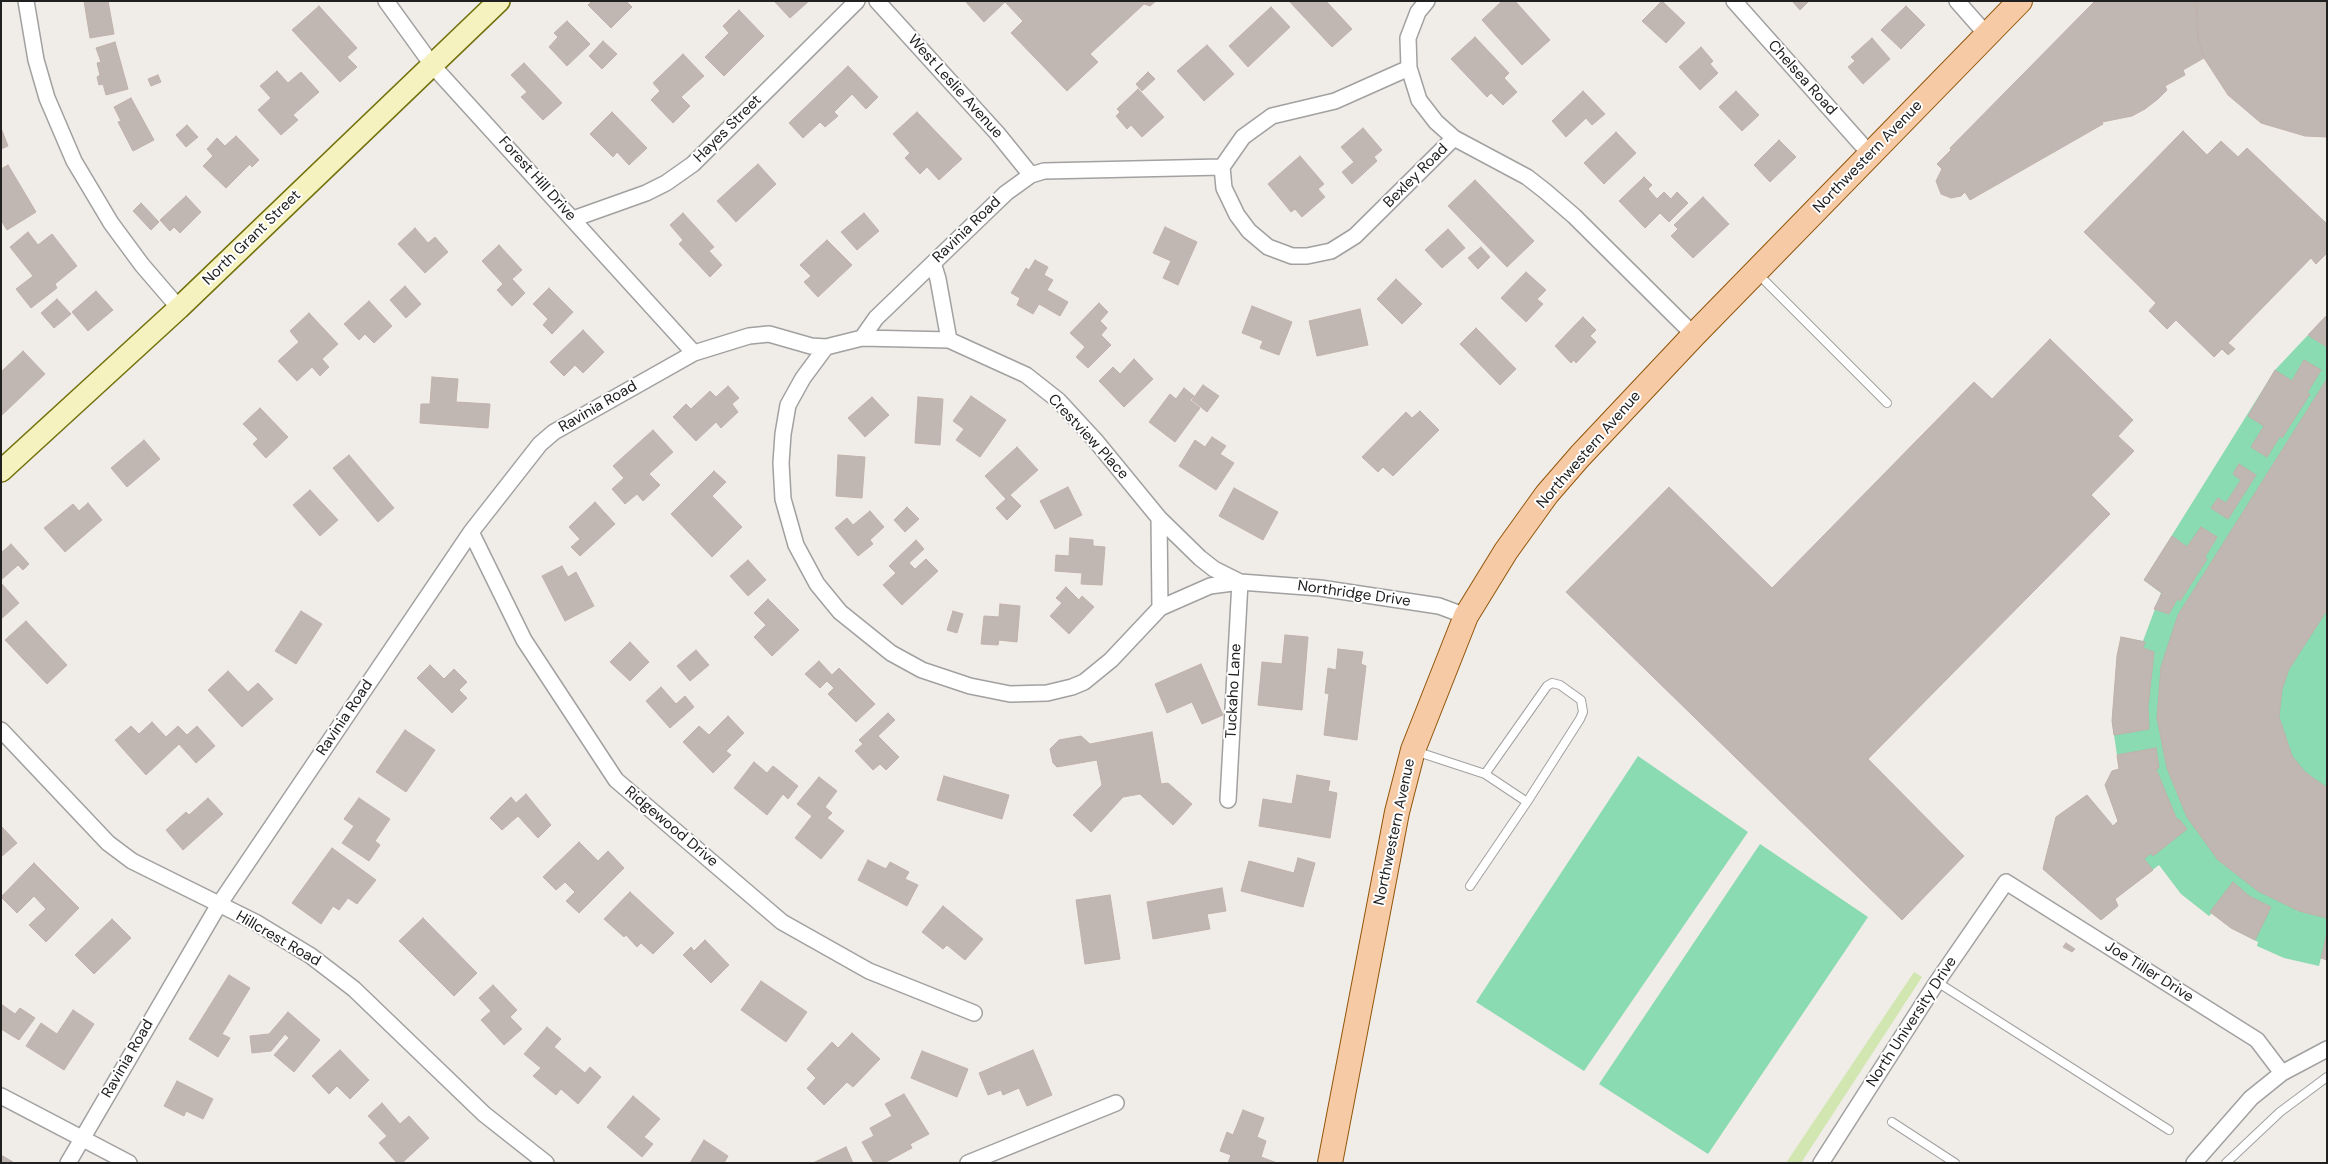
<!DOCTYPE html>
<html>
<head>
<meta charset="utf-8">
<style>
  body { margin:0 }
  #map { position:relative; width:2328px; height:1164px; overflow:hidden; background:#f0ece7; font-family:"DM Sans",sans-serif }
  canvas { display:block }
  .frame { position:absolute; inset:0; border:2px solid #202020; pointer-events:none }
</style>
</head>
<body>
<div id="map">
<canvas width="2328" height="1164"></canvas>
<div class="frame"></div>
</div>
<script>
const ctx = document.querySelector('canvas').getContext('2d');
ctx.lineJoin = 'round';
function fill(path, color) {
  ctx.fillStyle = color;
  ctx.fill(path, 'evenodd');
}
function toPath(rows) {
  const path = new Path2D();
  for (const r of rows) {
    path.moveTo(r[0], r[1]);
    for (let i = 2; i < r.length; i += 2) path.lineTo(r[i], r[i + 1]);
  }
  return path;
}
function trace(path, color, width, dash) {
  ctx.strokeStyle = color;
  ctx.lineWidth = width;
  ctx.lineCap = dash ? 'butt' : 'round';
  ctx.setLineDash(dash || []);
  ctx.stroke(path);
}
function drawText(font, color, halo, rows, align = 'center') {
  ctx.font = font + ' "DM Sans",sans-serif';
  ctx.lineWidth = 4;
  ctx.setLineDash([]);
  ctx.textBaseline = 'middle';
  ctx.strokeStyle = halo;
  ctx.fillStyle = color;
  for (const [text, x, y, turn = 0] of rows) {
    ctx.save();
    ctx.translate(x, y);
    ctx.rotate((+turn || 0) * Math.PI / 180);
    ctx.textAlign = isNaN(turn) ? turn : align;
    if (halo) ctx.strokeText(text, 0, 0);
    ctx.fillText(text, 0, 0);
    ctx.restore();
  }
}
const grass = toPath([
  [1914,972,1922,977,1801,1163,1786,1163]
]);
const pitch = toPath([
  [2308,335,2327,347,2327,960,2321,958,2319,966,2284,958,2257,946,2258,942,2231,928,2212,913,2209,916,2181,894,2159,865,2115,899,2118,906,2101,920,2043,869,2056,817,2087,795,2113,826,2118,821,2105,785,2112,771,2119,769,2112,721,2117,656,2121,637,2143,641,2161,593,2144,580,2275,370],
  [1638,756,1748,832,1584,1071,1476,1002],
  [1760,844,1868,917,1708,1154,1599,1084]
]);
const building = toPath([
  [84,1,108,1,114,34,90,38,84,1],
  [592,1,626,1,632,7,611,28,588,5,592,1],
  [774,1,809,1,790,18,774,1],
  [965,1,1156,1,1150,6,1144,4,1090,54,1098,62,1067,91,1011,33,1023,21,1005,2,984,22,965,1],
  [1289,1,1326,1,1352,29,1332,47,1289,1],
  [1502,1,1515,1,1550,40,1522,65,1482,20,1502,1],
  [1662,1,1685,23,1666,43,1642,21,1662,1],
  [1792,1,1809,1,1800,10,1792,1],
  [2095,1,2196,1,2198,37,2204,58,2183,70,2185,75,2165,86,2167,90,2158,99,2145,109,2132,116,2102,122,2103,124,1970,200,1965,192,1961,196,1951,198,1941,194,1936,181,1942,169,1937,164,1951,150,1950,148,2095,1],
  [2196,1,2327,1,2327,137,2305,136,2261,123,2228,95,2204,58,2198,37,2196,1],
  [319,6,357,48,347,57,357,67,340,82,292,30,319,6],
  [1906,6,1925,25,1901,49,1881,30,1906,6],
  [1271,7,1290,27,1248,67,1229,46,1271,7],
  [739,10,764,36,724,76,705,57,729,33,723,26,739,10],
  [567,21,590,44,567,66,549,47,558,37,554,33,567,21],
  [1475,37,1509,73,1504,78,1517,92,1503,105,1491,93,1487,97,1451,59,1475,37],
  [1872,38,1890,59,1863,84,1848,67,1855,61,1851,57,1872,38],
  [603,41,617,54,602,69,589,56,603,41],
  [115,42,128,89,106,95,103,84,99,85,97,77,100,75,97,63,101,62,96,48,115,42],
  [1207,45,1234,74,1204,101,1177,71,1207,45],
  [1701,47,1713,61,1710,64,1718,73,1700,90,1679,67,1701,47],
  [683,54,704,76,681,97,690,106,673,123,651,100,660,91,653,83,683,54],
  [524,63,562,103,543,120,521,97,527,92,511,75,524,63],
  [848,66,878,97,866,109,852,94,834,112,838,116,825,127,820,122,803,138,789,123,848,66],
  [277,71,288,83,301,72,319,92,293,115,298,120,281,135,258,110,271,98,260,86,277,71],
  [1148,72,1155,79,1142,91,1136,84,1148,72],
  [158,75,161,82,151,86,148,79,158,75],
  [1138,89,1164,117,1142,137,1131,125,1127,129,1116,116,1120,112,1117,109,1138,89],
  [1583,91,1605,114,1592,125,1586,118,1566,137,1552,121,1583,91],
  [1736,91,1759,115,1742,131,1719,107,1736,91],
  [131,98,154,140,133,151,118,122,121,121,114,107,131,98],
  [612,112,647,148,629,165,617,152,613,157,590,134,612,112],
  [917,112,962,159,939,180,927,167,920,174,905,158,910,153,893,134,917,112],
  [187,125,198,137,186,147,176,135,187,125],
  [1,128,8,146,1,149,1,128],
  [1363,128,1382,150,1374,157,1377,161,1352,184,1342,172,1354,162,1341,147,1363,128],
  [2183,131,2207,155,2221,141,2238,157,2247,148,2327,224,2327,253,2316,264,2311,258,2228,343,2235,349,2228,355,2222,349,2214,357,2176,320,2167,329,2149,311,2156,303,2084,232,2183,131],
  [1616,132,1636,153,1604,184,1584,163,1616,132],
  [236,136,259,160,252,167,250,164,226,188,203,166,213,156,207,149,217,138,225,146,236,136],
  [1779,140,1796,157,1770,182,1754,165,1779,140],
  [1300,156,1324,184,1318,189,1325,197,1302,217,1295,209,1291,212,1268,184,1300,156],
  [758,164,776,184,736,222,717,201,758,164],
  [8,165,36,212,7,230,1,220,1,169,8,165],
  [1644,177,1652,185,1648,189,1657,199,1664,192,1671,199,1677,192,1688,203,1669,222,1660,213,1645,228,1619,201,1644,177],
  [1475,180,1534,241,1507,267,1448,206,1475,180],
  [186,196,201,212,180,233,174,227,170,231,160,220,186,196],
  [1703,197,1729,224,1693,258,1671,236,1678,229,1674,225,1703,197],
  [141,203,159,222,151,230,133,211,141,203],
  [683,213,714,247,709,251,722,265,710,277,679,244,683,240,670,225,683,213],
  [864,213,879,231,857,250,841,232,864,213],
  [1165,227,1197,242,1178,285,1163,278,1171,261,1153,253,1165,227],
  [415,228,428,243,435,237,448,252,425,273,398,244,415,228],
  [1448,229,1465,248,1442,268,1425,250,1448,229],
  [28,232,38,245,52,234,77,266,55,284,57,288,31,308,16,289,33,276,10,247,28,232],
  [827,240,852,265,818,297,804,282,811,276,800,265,827,240],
  [499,245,522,270,512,279,525,293,512,306,497,290,503,284,482,261,499,245],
  [1481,247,1490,257,1478,269,1468,258,1481,247],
  [1035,260,1048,267,1044,275,1053,280,1047,290,1068,302,1060,316,1039,304,1033,314,1017,305,1020,298,1011,293,1026,268,1029,270,1035,260],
  [1526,272,1546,290,1537,299,1543,304,1526,322,1501,298,1526,272],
  [1396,279,1422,304,1402,324,1377,299,1396,279],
  [405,286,421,304,406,318,390,300,405,286],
  [549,288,573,312,552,334,543,325,548,319,533,304,549,288],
  [96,291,113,310,88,331,72,312,96,291],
  [57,299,71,314,54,328,41,313,57,299],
  [369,301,392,326,374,343,365,334,359,340,344,324,369,301],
  [1099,303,1108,312,1100,321,1107,328,1101,335,1111,345,1088,368,1076,357,1085,347,1070,333,1099,303],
  [1252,306,1292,322,1279,355,1260,348,1263,341,1242,333,1252,306],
  [1360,309,1368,345,1317,356,1309,321,1360,309],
  [309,313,338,344,322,359,329,367,320,376,312,367,297,381,278,361,299,342,290,331,309,313],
  [2327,315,2327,347,2308,335,2327,315],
  [1583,317,1596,330,1590,336,1596,342,1576,363,1574,360,1571,363,1555,346,1583,317],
  [1476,328,1516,369,1500,385,1460,344,1476,328],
  [583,330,604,352,583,373,575,365,564,376,550,362,583,330],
  [2050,339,2133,420,2118,436,2134,451,2091,495,2110,514,1868,759,1964,856,1902,920,1566,592,1669,487,1772,588,1974,382,1992,399,2050,339],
  [23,351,45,374,1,416,1,372,23,351],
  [1134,359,1153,379,1124,407,1099,381,1113,367,1120,374,1134,359],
  [2304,360,2321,370,2307,393,2310,394,2282,438,2280,436,2267,457,2251,447,2264,426,2248,416,2275,370,2292,381,2304,360],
  [432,377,458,379,456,402,490,404,488,428,420,423,421,404,430,404,432,377],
  [2327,379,2327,610,2289,669,2282,689,2279,717,2292,756,2305,772,2327,788,2327,918,2299,911,2258,891,2218,860,2187,817,2167,768,2157,718,2161,667,2178,615,2327,379],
  [1203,385,1219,396,1207,412,1192,400,1203,385],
  [728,386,739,398,732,404,738,412,721,428,716,422,696,441,673,417,686,404,691,409,710,391,716,397,728,386],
  [1184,388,1194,396,1190,400,1200,408,1175,442,1149,422,1170,394,1176,399,1184,388],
  [971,396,1006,420,980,457,956,440,964,429,953,421,971,396],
  [872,397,889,415,865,437,848,418,872,397],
  [918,397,943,399,940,445,915,443,918,397],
  [260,408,288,437,266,458,253,444,258,439,243,424,260,408],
  [1420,411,1439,430,1393,476,1383,467,1378,472,1362,457,1406,412,1412,418,1420,411],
  [653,430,673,452,649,474,660,485,643,501,637,494,625,504,612,489,624,478,613,466,653,430],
  [1212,437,1226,446,1220,454,1234,463,1216,490,1179,466,1195,440,1205,447,1212,437],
  [144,440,160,459,127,487,111,468,144,440],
  [1017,447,1038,470,1010,495,1021,506,1007,520,996,508,1006,499,985,476,1017,447],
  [349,455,394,508,378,522,333,468,349,455],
  [838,455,865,457,862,498,836,496,838,455],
  [2239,464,2256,475,2228,519,2211,508,2218,498,2226,503,2241,480,2233,474,2239,464],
  [714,471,726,482,712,496,742,527,712,557,671,514,714,471],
  [1068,487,1082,515,1055,529,1040,501,1068,487],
  [1234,488,1278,512,1263,540,1219,516,1234,488],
  [310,490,338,520,320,536,293,505,310,490],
  [595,502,615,524,580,556,571,547,580,539,569,527,595,502],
  [88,503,102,520,65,552,44,528,73,504,79,511,88,503],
  [907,507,919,519,905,532,894,520,907,507],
  [870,511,884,527,870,540,873,544,858,556,835,528,847,518,853,525,870,511],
  [2201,527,2217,537,2205,557,2207,559,2180,601,2177,599,2169,614,2154,609,2162,593,2144,580,2172,536,2187,547,2201,527],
  [1070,538,1093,540,1093,546,1105,547,1102,585,1081,584,1082,573,1055,571,1056,555,1069,556,1070,538],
  [916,540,924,549,909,563,915,569,926,559,938,571,902,605,883,585,896,573,889,566,916,540],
  [11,544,29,564,23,570,18,565,1,580,1,553,11,544],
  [748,560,766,580,748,596,730,576,748,560],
  [562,566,568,577,576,572,594,606,565,621,542,576,562,566],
  [1,583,19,603,1,619,1,583],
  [1066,587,1079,600,1082,596,1094,607,1069,634,1050,616,1062,603,1056,598,1066,587],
  [768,599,799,630,772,656,754,637,766,625,754,613,768,599],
  [1000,604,1020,606,1017,642,999,640,998,645,981,644,984,616,999,617,1000,604],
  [301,611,322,624,296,664,275,651,301,611],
  [953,611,963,614,957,633,947,630,953,611],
  [26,621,67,665,47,684,5,640,26,621],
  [1285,635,1308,637,1302,710,1258,705,1262,662,1282,664,1285,635],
  [2121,637,2145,642,2143,648,2154,652,2148,707,2149,729,2114,735,2112,721,2117,656,2121,637],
  [630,642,649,662,630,681,610,662,630,642],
  [1338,649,1363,652,1361,664,1366,666,1357,740,1324,735,1329,694,1325,693,1328,668,1336,670,1338,649],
  [696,650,709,665,690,681,677,666,696,650],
  [819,661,832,675,839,668,875,704,856,722,828,694,834,688,827,681,820,688,805,674,819,661],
  [1201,664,1223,715,1202,724,1192,702,1167,713,1155,684,1201,664],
  [430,665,444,679,454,669,467,682,459,690,467,698,452,713,417,678,430,665],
  [228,671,248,692,258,683,273,699,242,727,208,690,228,671],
  [661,687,676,704,685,696,694,707,670,728,646,701,661,687],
  [888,713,895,720,878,736,899,757,886,770,880,764,873,770,855,751,863,744,859,740,888,713],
  [728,716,744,733,726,751,731,755,713,773,683,742,699,726,709,735,728,716],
  [152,722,166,737,178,726,187,735,197,726,215,746,196,763,179,744,146,775,115,740,131,726,139,734,152,722],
  [405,730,435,750,406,792,376,772,405,730],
  [1152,732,1161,784,1168,783,1192,804,1173,825,1140,794,1123,797,1091,832,1073,815,1102,785,1097,760,1057,767,1053,763,1050,749,1059,740,1081,736,1090,744,1152,732],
  [2156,748,2159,768,2156,769,2177,820,2179,819,2187,829,2153,856,2151,853,2144,859,2153,870,2115,899,2118,906,2101,920,2043,869,2056,817,2087,795,2113,826,2118,821,2105,785,2112,771,2119,769,2117,755,2156,748],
  [754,762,767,773,773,766,798,786,788,799,783,794,767,815,734,788,754,762],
  [1297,775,1330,781,1328,791,1337,793,1330,838,1259,826,1263,799,1292,804,1297,775],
  [944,776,1009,795,1002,819,937,800,944,776],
  [819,777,837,791,825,807,832,813,827,818,844,831,821,859,795,838,812,816,797,804,819,777],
  [526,794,551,825,538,838,518,816,502,830,490,818,511,797,516,803,526,794],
  [208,798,223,814,183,850,166,830,186,812,189,815,208,798],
  [359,798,390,819,375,841,380,845,369,861,342,843,354,826,344,819,359,798],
  [1,826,17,843,1,857,1,826],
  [579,842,598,861,608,851,624,868,579,913,566,901,575,892,565,882,556,890,543,877,579,842],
  [332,848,376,880,357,904,348,898,339,910,333,906,321,924,292,903,332,848],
  [1298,858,1315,863,1303,907,1241,891,1249,861,1294,873,1298,858],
  [868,860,886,869,890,862,909,872,905,879,918,885,907,906,858,880,868,860],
  [34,863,79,908,46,942,29,925,46,909,34,896,17,913,1,897,34,863],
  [2233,882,2249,896,2271,907,2255,940,2231,928,2210,912,2233,882],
  [1222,888,1226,911,1207,914,1210,929,1153,939,1147,902,1222,888],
  [630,892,674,933,653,954,641,943,637,947,626,935,624,937,604,919,630,892],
  [1110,895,1120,959,1085,964,1076,900,1110,895],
  [943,906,983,939,965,960,947,945,943,949,922,932,943,906],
  [423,918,477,973,454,996,399,941,423,918],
  [112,919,131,938,94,974,75,955,112,919],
  [2327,933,2327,960,2321,958,2327,933],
  [705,940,729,965,711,983,683,955,691,947,694,951,705,940],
  [2066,943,2075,949,2072,952,2063,947,2066,943],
  [229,975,250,988,222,1034,230,1038,218,1057,189,1039,229,975],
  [761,981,807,1012,786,1042,741,1010,761,981],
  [493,985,517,1010,510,1017,522,1029,504,1045,481,1020,491,1011,479,998,493,985],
  [1,1004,15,1014,20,1008,35,1018,19,1040,1,1029,1,1004],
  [73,1010,94,1024,64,1070,26,1046,41,1023,57,1034,73,1010],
  [288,1012,320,1040,294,1072,274,1055,289,1038,285,1034,271,1051,252,1053,250,1036,269,1034,288,1012],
  [547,1027,561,1039,554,1047,585,1073,590,1067,601,1077,578,1104,561,1089,556,1095,533,1076,541,1068,524,1054,547,1027],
  [852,1033,880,1059,853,1087,847,1082,824,1105,807,1088,816,1078,807,1069,832,1042,838,1048,852,1033],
  [340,1050,369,1080,350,1099,337,1086,329,1094,312,1076,340,1050],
  [1033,1050,1052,1095,1027,1106,1019,1088,1003,1095,1001,1090,988,1095,979,1073,1033,1050],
  [922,1051,968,1069,957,1097,911,1078,922,1051],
  [177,1081,213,1099,203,1119,186,1111,184,1116,164,1106,177,1081],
  [904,1094,929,1134,910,1144,912,1148,884,1163,874,1163,862,1142,874,1136,870,1128,892,1116,885,1104,904,1094],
  [633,1096,660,1119,644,1137,653,1144,642,1157,607,1127,633,1096],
  [382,1103,400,1124,409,1116,429,1138,402,1163,397,1163,379,1143,387,1136,368,1116,382,1103],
  [1243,1110,1264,1118,1257,1137,1266,1141,1261,1157,1277,1163,1228,1163,1231,1155,1220,1151,1227,1132,1233,1135,1243,1110],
  [704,1140,728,1156,724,1163,690,1163,704,1140],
  [846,1147,853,1163,813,1163,846,1147],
  [1,1155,13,1162,13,1163,1,1163,1,1155]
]);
const lane = toPath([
  [1757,273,1887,403],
  [1415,751,1485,774,1527,802,1580,719,1583,712,1581,700,1560,685,1552,683,1547,686,1485,774],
  [1470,886,1527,802],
  [1937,982,2169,1130],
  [1892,1122,1955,1163],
  [2226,1163,2280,1112,2327,1077]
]);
const street = toPath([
  [26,1,36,60,47,98,74,161,111,223,142,265,179,308],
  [386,1,433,66,694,353],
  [877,1,997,133,1031,175],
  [1427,1,1418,12,1408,38,1409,68,1419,100,1436,122,1454,138,1527,177,1545,191,1574,216,1694,335],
  [1734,1,1870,154],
  [1957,1,1987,35],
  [1222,167,1224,188,1237,215,1249,231,1268,247,1292,256,1307,256,1331,251,1355,236,1454,138],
  [573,219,646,193,666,183,693,164,857,1],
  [933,263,938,279,949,340],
  [862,338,949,340,1026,375,1059,401,1095,440,1159,518,1160,608],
  [826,347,803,378,788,405,783,434,781,463,783,499,796,545,817,584,840,612,891,653,922,670,970,686,1010,694,1047,693,1072,687,1084,682,1111,660,1160,608,1210,586,1240,582,1320,588,1439,606,1466,616],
  [1159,518,1200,558,1214,569,1240,582,1228,800],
  [471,532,524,640,616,780,782,922,869,971,974,1013],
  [1,730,108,843,132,861,255,922,311,956,354,989,484,1114,546,1163],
  [1,1096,129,1163],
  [68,1163,218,906,471,532,540,444,554,432,694,353,749,336,769,334,811,346,826,347,862,338,876,318,1006,193,1031,175,1044,171,1222,167,1243,137,1272,116,1335,101,1409,68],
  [968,1163,1116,1103],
  [1821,1163,1937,982,2006,882,2257,1040,2282,1073],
  [2194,1163,2251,1098,2282,1073,2327,1049]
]);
const secondary = toPath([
  [1,471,179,308,499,1]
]);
const primary = toPath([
  [1330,1163,1397,812,1413,750,1466,616,1506,551,1547,494,1580,456,1694,335,2020,1]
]);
const streetNames = [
  ["Chelsea Road",1802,78,48],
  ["West Leslie Avenue",955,87,48],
  ["Hayes Street",728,129,-45],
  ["Northwestern Avenue",1868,157,-46],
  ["Bexley Road",1416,176,-45],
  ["Forest Hill Drive",537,179,48],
  ["Ravinia Road",967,230,-44],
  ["North Grant Street",252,238,-44],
  ["Ravinia Road",598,407,-30],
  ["Crestview Place",1088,437,47],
  ["Northwestern Avenue",1589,450,-49],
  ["Northridge Drive",1354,594,8],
  ["Tuckaho Lane",1234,691,-87],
  ["Ravinia Road",345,718,-56],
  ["Ridgewood Drive",671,827,40],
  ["Northwestern Avenue",1395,832,-78],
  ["Hillcrest Road",278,939,30],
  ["Joe Tiller Drive",2149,972,32],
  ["North University Drive",1912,1022,-57],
  ["Ravinia Road",128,1059,-60]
];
fill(grass, '#d1e6b0');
fill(pitch, '#8adab2');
fill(building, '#c0b7b3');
trace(building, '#c1b1aa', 1);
trace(lane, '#a1a1a1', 10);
trace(street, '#a1a1a1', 18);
trace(secondary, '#72710c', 24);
trace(primary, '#925509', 26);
trace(lane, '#fff', 8);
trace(street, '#fff', 15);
trace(secondary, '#f6f2bf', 21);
trace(primary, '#f6caa5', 24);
drawText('15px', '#202020', '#fff', streetNames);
</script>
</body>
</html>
